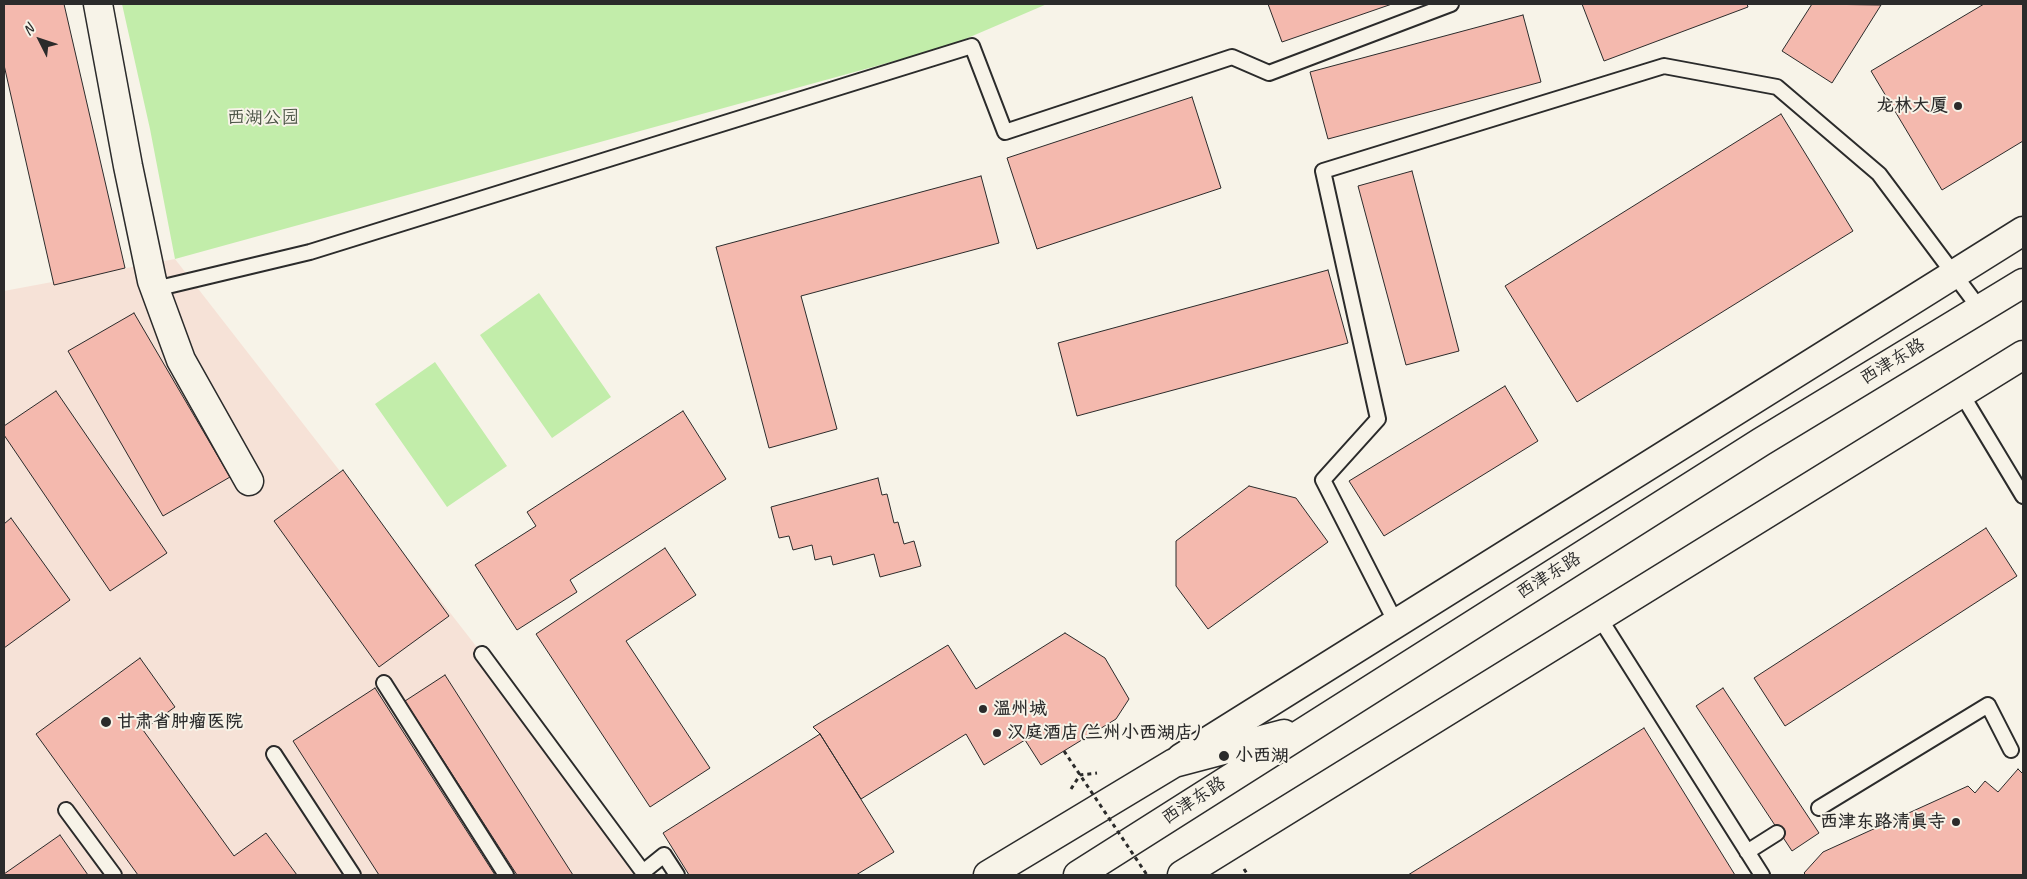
<!DOCTYPE html>
<html>
<head>
<meta charset="utf-8">
<style>
  body { margin:0 }
  #map { position:relative; width:2027px; height:879px; overflow:hidden; background:#f7f3e8; font-family:Caveat,sans-serif }
  canvas { display:block }
  .frame { position:absolute; inset:0; border:5px solid #2b2b2b; pointer-events:none }
  .north { position:absolute; left:15px; top:15px; width:50px; height:50px; -webkit-text-stroke:4px #f7f3e8; paint-order:stroke; rotate:311deg; font-size:14px; font-weight:700; line-height:20px; text-align:center; color:#2b2b2b }
  .north::after { content:''; display:block; margin:auto; width:18px; height:22px; background:#2b2b2b; clip-path:polygon(50% 0,100% 100%,50% 72%,0 100%) }
</style>
</head>
<body>
<div id="map">
<canvas width="2027" height="879"></canvas>
<div class="frame"></div>
<div class="north">N</div>
</div>
<script>
const ctx = document.querySelector('canvas').getContext('2d');
ctx.lineJoin = 'round';
function fill(path, color) {
  ctx.fillStyle = color;
  ctx.fill(path, 'evenodd');
}
function toPath(rows) {
  const path = new Path2D();
  for (const r of rows) {
    path.moveTo(r[0], r[1]);
    for (let i = 2; i < r.length; i += 2) path.lineTo(r[i], r[i + 1]);
  }
  return path;
}
function trace(path, color, width, dash) {
  ctx.strokeStyle = color;
  ctx.lineWidth = width;
  ctx.lineCap = dash ? 'butt' : 'round';
  ctx.setLineDash(dash || []);
  ctx.stroke(path);
}
function drawText(font, color, halo, rows, align = 'center') {
  ctx.font = font + ' Caveat,"LXGW WenKai TC",sans-serif';
  ctx.lineWidth = 4;
  ctx.setLineDash([]);
  ctx.textBaseline = 'middle';
  ctx.strokeStyle = halo;
  ctx.fillStyle = color;
  for (const [text, x, y, turn = 0] of rows) {
    ctx.save();
    ctx.translate(x, y);
    ctx.rotate((+turn || 0) * Math.PI / 180);
    ctx.textAlign = isNaN(turn) ? turn : align;
    if (halo) ctx.strokeText(text, 0, 0);
    ctx.fillText(text, 0, 0);
    ctx.restore();
  }
}
const built = toPath([
  [175,259,654,875,4,875,4,291]
]);
const green = toPath([
  [122,4,1047,4,949,46,175,259,150,129],
  [539,293,611,397,552,438,480,335],
  [435,362,507,466,447,507,375,404]
]);
const building = toPath([
  [4,4,64,4,125,268,54,285,4,65,4,4],
  [1268,4,1392,4,1282,42,1268,4],
  [1582,4,1747,4,1748,7,1604,61,1582,4],
  [1812,4,1881,5,1832,83,1782,51,1812,4],
  [1984,4,2023,4,2023,141,1942,190,1871,71,1984,4],
  [1523,15,1541,82,1328,139,1310,72,1523,15],
  [1192,97,1221,188,1037,249,1007,158,1192,97],
  [1781,114,1853,231,1577,402,1505,286,1781,114],
  [1412,171,1459,351,1406,365,1358,186,1412,171],
  [981,176,999,243,801,296,837,429,769,448,716,247,981,176],
  [1328,270,1348,343,1077,416,1058,343,1328,270],
  [134,313,230,477,163,516,68,351,134,313],
  [1505,386,1538,441,1384,536,1349,481,1505,386],
  [56,391,167,553,110,591,4,435,4,426,56,391],
  [683,411,726,479,570,580,577,592,517,630,475,565,536,526,527,512,683,411],
  [343,470,449,616,379,667,274,521,343,470],
  [878,478,882,495,887,494,894,523,898,522,904,544,914,541,921,566,880,577,874,554,833,565,831,556,815,560,812,545,793,550,789,536,779,538,771,507,878,478],
  [1249,486,1296,498,1328,542,1208,629,1176,586,1176,541,1249,486],
  [11,518,70,600,4,648,4,524,11,518],
  [1986,528,2017,576,1785,726,1754,678,1986,528],
  [665,548,696,595,626,641,710,768,650,807,536,634,665,548],
  [1065,633,1105,658,1129,699,1116,719,1041,765,1025,740,984,765,966,734,861,799,820,734,813,727,948,645,976,689,1065,633],
  [140,658,175,707,143,730,234,856,266,833,297,875,138,875,36,734,140,658],
  [445,675,573,875,517,875,405,701,445,675],
  [375,688,495,875,379,875,293,741,375,688],
  [1723,688,1819,833,1792,851,1696,706,1723,688],
  [1644,728,1735,875,1408,875,1471,836,1644,728],
  [820,734,894,852,856,875,689,875,663,833,820,734],
  [2018,769,2023,774,2023,875,1806,875,1804,873,1823,852,1968,786,1975,793,1985,781,1998,792,2018,769],
  [60,835,88,875,4,875,4,874,60,835]
]);
const path = toPath([
  [1071,789,1080,775,1097,773],
  [1244,869,1248,875]
]);
const service = toPath([
  [155,289,310,252,972,46,1005,132,1232,57,1269,73,1451,4],
  [1961,393,2023,496],
  [1599,617,1762,875],
  [1396,623,1323,480,1378,419,1323,171,1664,66,1777,87,1879,174,1980,309],
  [482,654,643,872,664,855,677,875],
  [384,683,506,875],
  [274,754,353,875],
  [1819,808,1988,705,2011,750],
  [66,810,114,875],
  [1747,852,1777,833]
]);
const minor = toPath([
  [98,4,128,166,152,281,181,360,249,481]
]);
const tertiary = toPath([
  [1181,758,2023,231]
]);
const primary = toPath([
  [988,875,1174,763,1284,734],
  [1078,875,1761,442,2023,283],
  [1182,875,2023,355]
]);
const pathBridge = toPath([
  [1064,751,1147,875]
]);
const markers = [
  [1958,106,5,"#2b2b2b"],
  [983,709,5,"#2b2b2b"],
  [106,722,6,"#2b2b2b"],
  [997,733,5,"#2b2b2b"],
  [1224,756,6,"#2b2b2b"],
  [1956,822,5,"#2b2b2b"]
];
const poiNames = [
  ["龙林大厦",1948,106,"right"],
  ["温州城",993,709],
  ["甘肃省肿瘤医院",117,722],
  ["汉庭酒店(兰州小西湖店)",1007,733],
  ["小西湖",1235,756],
  ["西津东路清真寺",1946,822,"right"]
];
const parkNames = [
  ["西湖公园",263,118]
];
const streetNames = [
  ["西津东路",1893,362,-31],
  ["西津东路",1549,576,-32],
  ["西津东路",1194,801,-33]
];
fill(built, '#f6e2d7');
fill(green, '#c2edaa');
fill(building, '#f4b9ae');
trace(building, '#2b2b2b', 1);
trace(service, '#2b2b2b', 18);
trace(minor, '#2b2b2b', 31);
trace(tertiary, '#2b2b2b', 31);
trace(primary, '#2b2b2b', 31);
trace(path, '#2b2b2b', 3, [4, 4]);
trace(service, '#f7f3e8', 14);
trace(minor, '#f7f3e8', 28);
trace(tertiary, '#f7f3e8', 28);
trace(primary, '#f7f3e8', 28);
trace(pathBridge, '#2b2b2b', 3, [4, 4]);
for (const [x, y, r, color] of markers) {
  const dot = new Path2D();
  dot.arc(x, y, r, 0, 2 * Math.PI);
  ctx.fillStyle = color;
  ctx.fill(dot);
  trace(dot, '#f7f3e8', 2);
}
drawText('bold 18px', '#2b2b2b', '#f7f3e8', poiNames, 'left');
drawText('18px', '#495244', '#f7f3e8', parkNames);
drawText('18px', '#2b2b2b', '#f7f3e8', streetNames);
</script>
</body>
</html>
